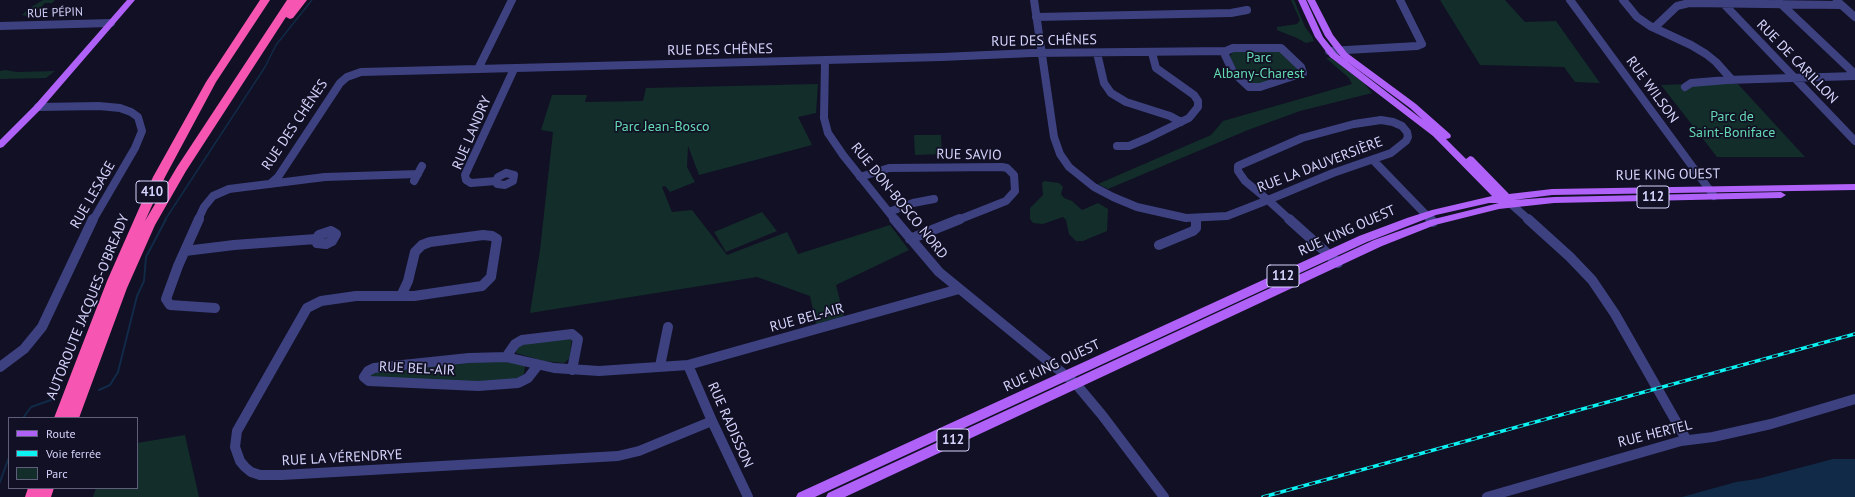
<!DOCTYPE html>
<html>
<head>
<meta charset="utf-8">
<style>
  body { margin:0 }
  #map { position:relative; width:1855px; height:497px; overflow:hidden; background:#111024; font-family:"PT Sans",sans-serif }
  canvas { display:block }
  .legend { position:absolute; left:8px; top:417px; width:130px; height:72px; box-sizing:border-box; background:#111024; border:1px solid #5f5e7b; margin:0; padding:5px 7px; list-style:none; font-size:12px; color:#d5d4fd }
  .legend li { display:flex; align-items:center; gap:8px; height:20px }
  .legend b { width:20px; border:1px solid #5f5e7b }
</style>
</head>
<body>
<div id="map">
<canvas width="1855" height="497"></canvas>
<ul class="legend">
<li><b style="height:5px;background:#b061f7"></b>Route</li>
<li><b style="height:5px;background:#0cf1f1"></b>Voie ferrée</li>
<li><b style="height:11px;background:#132d2a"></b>Parc</li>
</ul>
</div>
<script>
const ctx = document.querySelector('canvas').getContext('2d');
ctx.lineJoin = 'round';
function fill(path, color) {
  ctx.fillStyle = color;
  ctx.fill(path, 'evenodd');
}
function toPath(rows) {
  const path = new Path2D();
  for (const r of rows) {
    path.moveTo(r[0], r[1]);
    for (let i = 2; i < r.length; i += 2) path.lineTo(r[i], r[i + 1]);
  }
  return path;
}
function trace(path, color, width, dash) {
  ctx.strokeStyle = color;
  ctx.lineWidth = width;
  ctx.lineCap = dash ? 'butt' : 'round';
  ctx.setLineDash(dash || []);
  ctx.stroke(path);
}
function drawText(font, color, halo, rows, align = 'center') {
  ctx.font = font + ' "PT Sans",sans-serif';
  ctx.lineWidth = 3.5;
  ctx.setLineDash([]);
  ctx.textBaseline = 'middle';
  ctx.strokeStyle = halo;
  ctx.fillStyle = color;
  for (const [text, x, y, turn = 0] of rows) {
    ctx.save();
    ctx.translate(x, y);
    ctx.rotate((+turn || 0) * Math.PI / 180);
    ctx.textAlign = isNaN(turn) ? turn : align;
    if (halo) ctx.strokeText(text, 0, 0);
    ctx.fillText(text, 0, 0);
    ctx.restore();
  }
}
const green = toPath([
  [43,0,55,0,52,3,45,3,31,17,22,15,28,9],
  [1291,0,1294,0,1305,27,1312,36,1314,41,1306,43,1297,38,1277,30,1277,27,1297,24,1300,20],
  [1440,0,1505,0,1525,22,1556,21,1600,83,1575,82,1564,67,1480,65],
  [1278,49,1297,67,1299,73,1255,85,1250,84,1235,69,1230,56,1234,51],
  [1326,58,1331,58,1364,83,1372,93,1300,111,1248,130,1108,189,1098,184,1211,135,1223,121,1352,84,1349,78],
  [5,70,17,72,55,71,46,78,0,79,0,71],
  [818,84,816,113,798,117,812,145,699,175,688,146,687,167,695,182,670,192,665,186,662,187,672,212,692,210,727,255,787,232,798,254,890,225,909,250,836,285,844,316,816,324,810,296,757,277,530,313,540,250,553,132,541,130,552,95,587,95,585,102,643,101,646,88],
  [1692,84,1738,84,1805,157,1717,157,1661,85],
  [914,135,941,135,942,154,915,155],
  [1044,181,1059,183,1063,187,1061,194,1064,198,1072,201,1082,210,1098,203,1108,209,1107,231,1083,241,1076,241,1069,234,1066,220,1063,217,1043,224,1033,223,1030,219,1030,208,1043,195,1042,183],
  [762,212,777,231,726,252,714,232],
  [561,337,572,339,569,359,564,363,543,361,516,353,517,346],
  [500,360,522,364,525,366,524,374,516,379,476,383,370,377,372,373],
  [185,435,199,497,93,497,96,488,137,488,137,443]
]);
const water = toPath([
  [1833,459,1855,459,1855,497,1682,497,1736,482,1757,479]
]);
const streamFar1 = toPath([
  [165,220,265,67,276,45,312,0]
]);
const stream = toPath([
  [99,390,110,385,118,372,137,296,144,281,146,257,166,219],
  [23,418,31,407,51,400],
  [0,482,9,457]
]);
const minorFar1 = toPath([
  [1034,0,1054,137,1060,154,1069,167,1094,187,1113,197,1137,207,1186,218,1227,216,1268,200],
  [1570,0,1714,196],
  [1623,0,1637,17,1650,26,1691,45,1706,54,1716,62,1732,80],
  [1721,1,1855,141],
  [1837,1,1855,17],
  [1779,2,1855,74],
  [1036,17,1231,13,1247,10],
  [0,26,111,23],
  [1654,28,1677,6,1689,3,1841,5],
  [1233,48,1281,48,1301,67,1303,73,1260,87,1249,87,1233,72,1225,55,1226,51,1233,48],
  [1329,51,1417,46,1422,44,1400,0],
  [1097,53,1104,83,1111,93,1126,102,1170,116,1181,122],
  [825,61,824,118,828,133,843,155,895,220],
  [478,69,512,0],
  [1685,87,1691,83,1727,80,1855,76],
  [38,107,99,106,120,108,131,112,138,117,142,131,135,148,93,220],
  [1381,120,1393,122,1402,126,1407,132,1408,137,1406,141,1391,153,1333,173,1268,200,1245,181,1238,171,1238,166,1302,138,1354,124,1381,120],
  [1117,146,1129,146,1148,138,1189,118,1198,107,1198,101,1194,95,1156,68,1152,53],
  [1373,160,1431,220],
  [506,173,514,175,513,181,505,185,497,184,496,181,498,177,506,173],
  [860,177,889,168,1002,167,1007,168,1014,175,1015,191,1006,201,958,220],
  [414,181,422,166],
  [496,181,471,183,466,180,465,175,514,69],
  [271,183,278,177,340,83,347,77,361,72,942,57,1032,53,1226,51],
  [1268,200,1290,220],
  [1511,204,1529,220],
  [889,212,913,203,934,199],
  [1196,218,1196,220],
  [198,220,204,207,213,196,229,189,325,177,418,174]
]);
const minor = toPath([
  [199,219,178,266,166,299,170,305,215,308],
  [894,219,939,272,1076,384,1102,415,1164,497],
  [1289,219,1338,263],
  [1430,219,1433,222],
  [1528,219,1570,257,1592,280,1615,314,1686,439],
  [331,231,336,234,332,241,326,244,317,243,316,239,319,235,331,231],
  [483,235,492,236,497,239,491,277,482,286,414,296,401,296,408,281,415,252,422,245,430,242,483,235],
  [910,239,960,219],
  [1159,245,1193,231,1196,228,1196,219],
  [185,251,234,245,316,239],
  [401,296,356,296,321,301,307,308,237,431,235,447,240,461,245,467,251,472,260,475,282,475,618,456,639,451,712,421],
  [506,357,515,344,522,340,572,334,578,339,572,370],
  [538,365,528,378,518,383,478,386,369,381,364,377,368,371,374,368,469,358,506,357,554,368,599,371,688,365,959,289],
  [688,365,712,421,748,497],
  [660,366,668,327],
  [0,367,24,349,42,327,93,219],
  [1487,497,1681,441,1713,437,1771,424,1855,399]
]);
const major = toPath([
  [127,0,135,0,41,109,3,147,0,148,0,140,35,105,127,0],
  [1298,0,1306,0,1323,37,1336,53,1423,120,1410,108,1341,57,1325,36,1307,0,1315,0,1333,35,1347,53,1416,104,1450,134,1451,136,1450,138,1446,139,1466,159,1470,156,1473,157,1509,194,1552,189,1855,184,1855,190,1552,195,1514,200,1554,197,1781,192,1786,195,1781,198,1554,203,1499,209,1435,225,1382,246,845,497,826,497,828,493,1374,240,1430,220,1499,203,1489,203,1436,215,1367,242,815,497,796,497,798,493,1359,236,1407,218,1432,210,1492,196,1433,136,1330,57,1315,37,1298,0]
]);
const highway = toPath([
  [260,0,270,0,216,82,165,177,145,221,177,167,287,0,297,0,293,6,297,0,307,0,293,18,290,19,286,17,186,171,155,225,127,288,79,418,54,418,107,281,153,177,206,82,260,0],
  [28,488,54,488,51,497,25,497,28,488]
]);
const rail = toPath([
  [1263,497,1855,334]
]);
const farStreetnames = [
  ["RUE PÉPIN",55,13,-2]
];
const shields = [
  [152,192,32],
  [1653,197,32],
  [1283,276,32],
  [953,440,32]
];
const shieldNames = [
  ["410",152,192],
  ["112",1653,197],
  ["112",1283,276],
  ["112",953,440]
];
const streetNames = [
  ["RUE DES CHÊNES",1044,41,-1],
  ["RUE DES CHÊNES",720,50,-1],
  ["RUE DE CARILLON",1797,62,46],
  ["RUE WILSON",1652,90,54],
  ["RUE DES CHÊNES",295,125,-56],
  ["RUE LANDRY",472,133,-67],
  ["RUE SAVIO",969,155,1],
  ["RUE LA DAUVERSIÈRE",1320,165,-21],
  ["RUE KING OUEST",1668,175,-1],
  ["RUE LESAGE",93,195,-60],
  ["RUE DON-BOSCO NORD",899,201,51],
  ["RUE KING OUEST",1347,231,-24],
  ["AUTOROUTE JACQUES-O'BREADY",88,307,-68],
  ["RUE BEL-AIR",807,318,-15],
  ["RUE KING OUEST",1052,366,-25],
  ["RUE BEL-AIR",417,369,3],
  ["RUE RADISSON",730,425,66],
  ["RUE HERTEL",1655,434,-14],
  ["RUE LA VÉRENDRYE",342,458,-3]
];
const parkNames = [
  ["Parc",1259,58],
  ["Albany-Charest",1259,74],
  ["Parc de",1732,117],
  ["Saint-Boniface",1732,133],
  ["Parc Jean-Bosco",662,127]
];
fill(green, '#132d2a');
fill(water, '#112a47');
trace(streamFar1, '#112a47', 1.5);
trace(stream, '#112a47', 2);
trace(minorFar1, '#3d4180', 8);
trace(minor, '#3d4180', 10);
fill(major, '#b061f7');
fill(highway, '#f656b2');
trace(rail, '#0cf1f1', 3.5);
trace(rail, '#111024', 2, [6]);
drawText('12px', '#d5d4fd', '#111024', farStreetnames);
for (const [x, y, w] of shields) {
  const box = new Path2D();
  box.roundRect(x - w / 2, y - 11, w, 22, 3);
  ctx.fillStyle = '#111024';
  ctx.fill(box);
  trace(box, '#d5d4fd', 1);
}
drawText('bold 13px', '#d5d4fd', null, shieldNames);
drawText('14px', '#d5d4fd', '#111024', streetNames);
drawText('14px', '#64d9b1', '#111024', parkNames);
</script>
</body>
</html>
